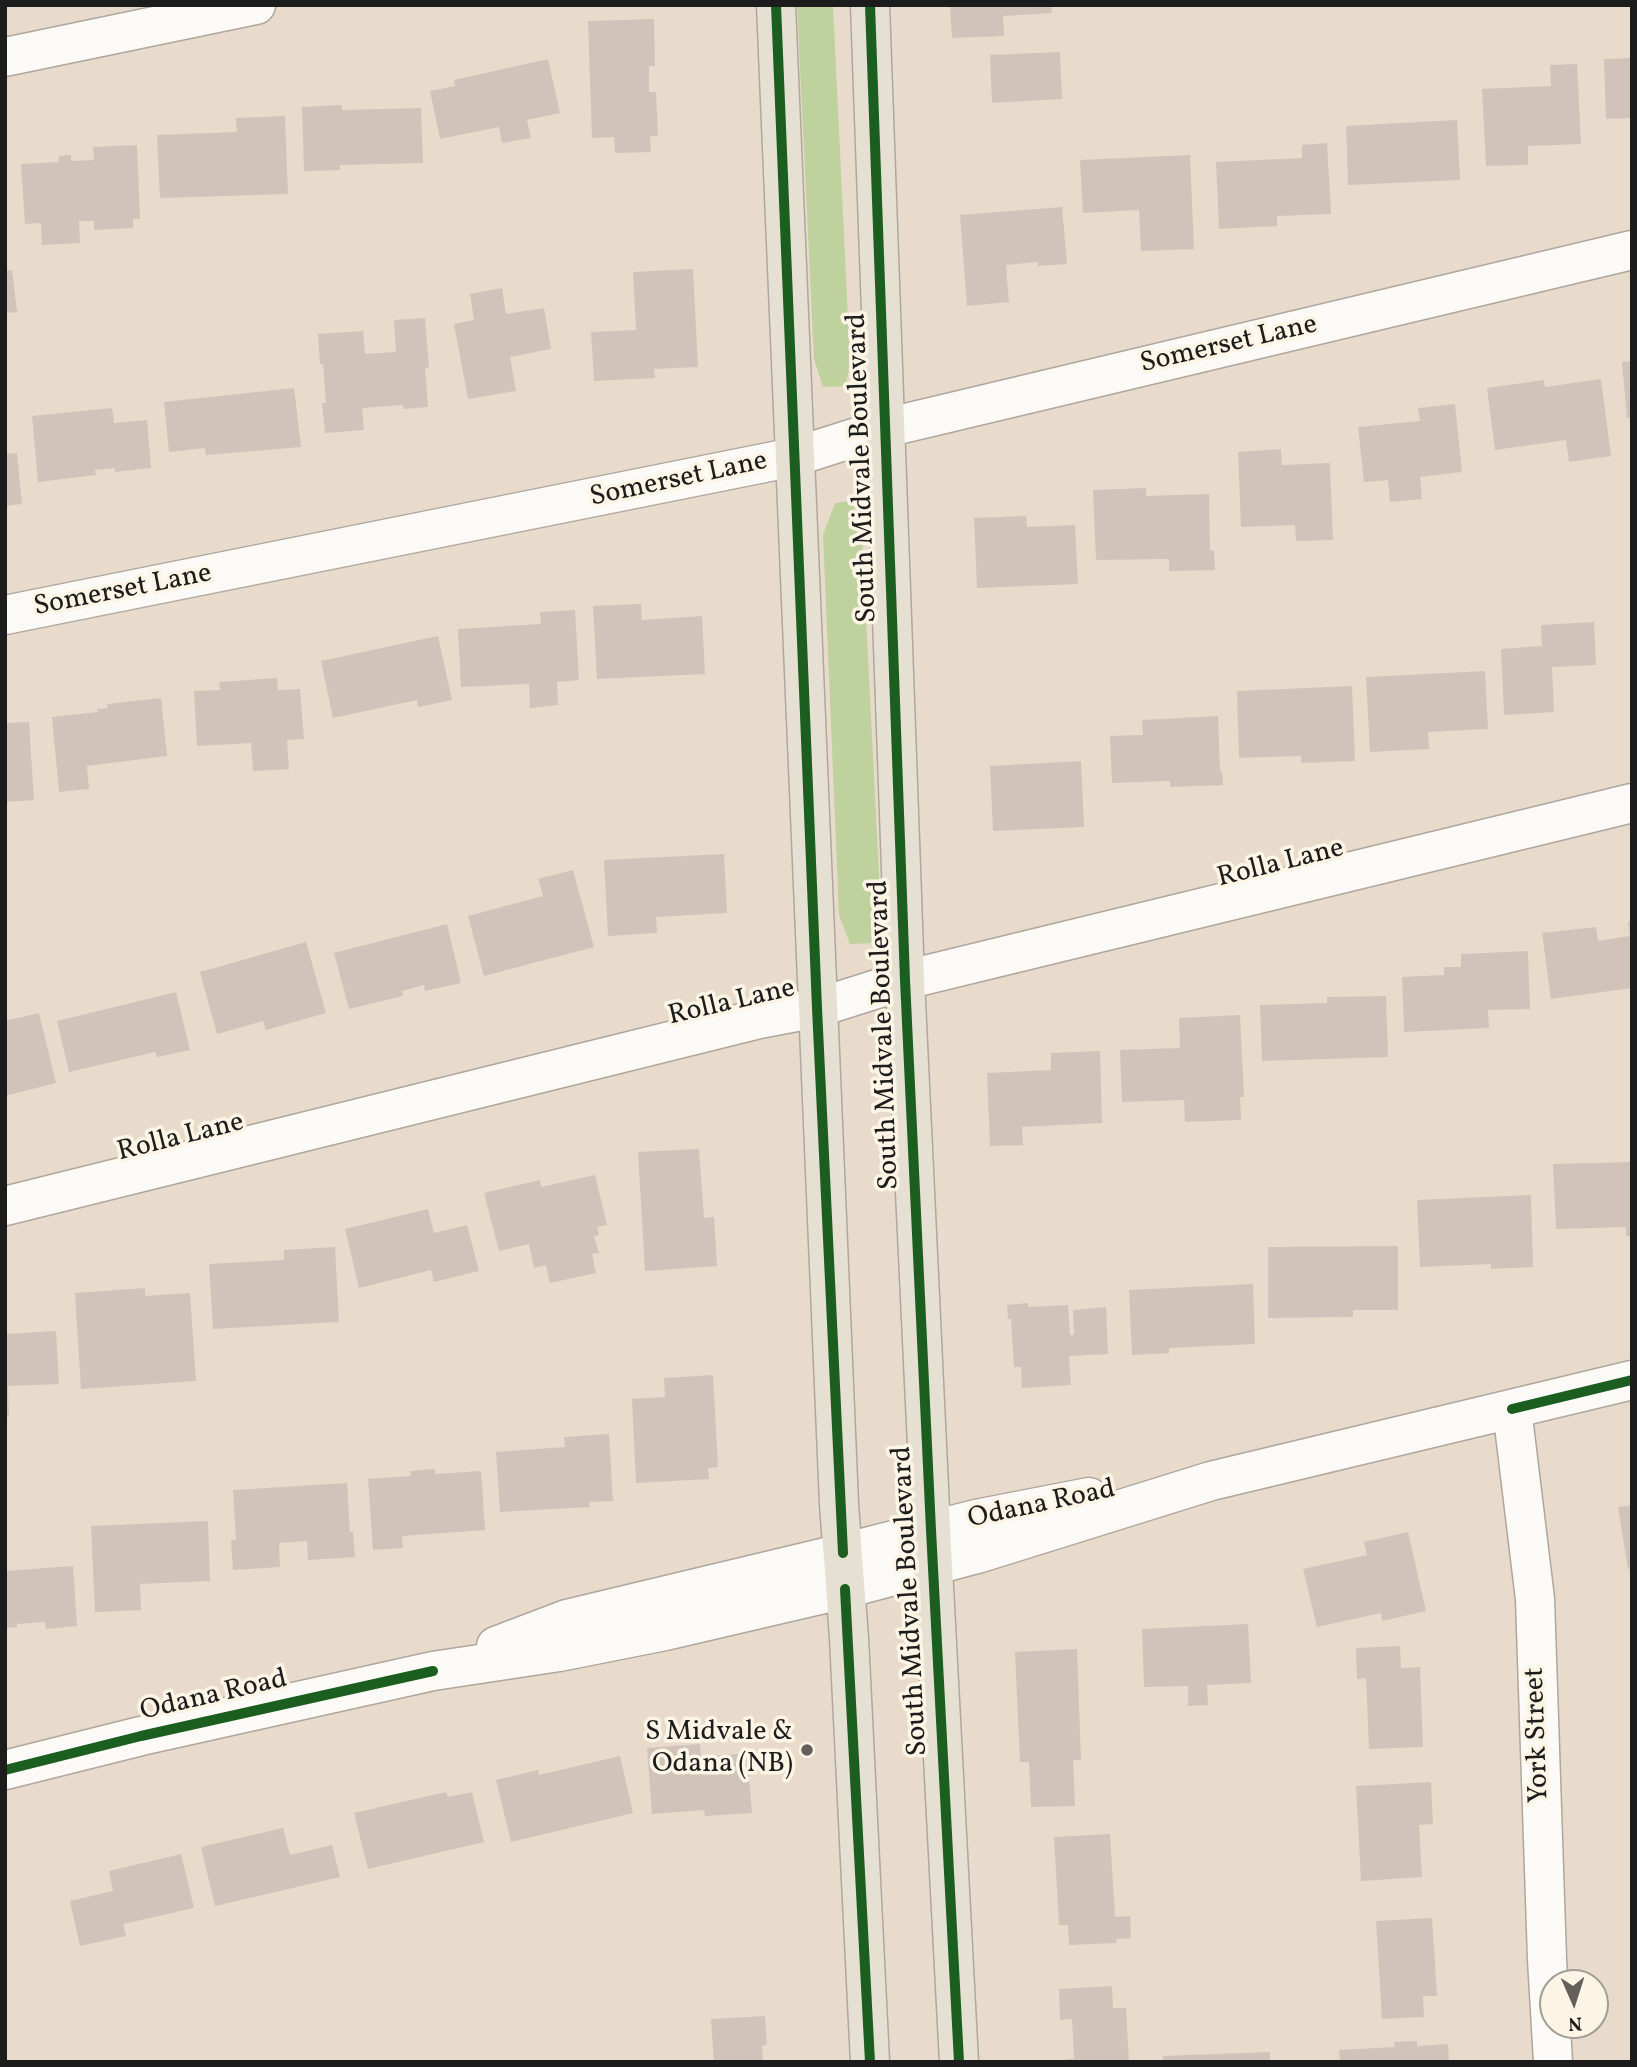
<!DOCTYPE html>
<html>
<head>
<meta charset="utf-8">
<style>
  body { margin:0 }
  #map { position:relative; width:1637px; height:2067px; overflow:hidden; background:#e8dbcc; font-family:Vollkorn,serif }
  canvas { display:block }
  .frame { position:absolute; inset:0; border:7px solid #1c1c1c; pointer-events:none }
  .north { position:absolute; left:1539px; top:1969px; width:70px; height:70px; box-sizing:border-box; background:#fcf5e5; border:2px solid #a29e95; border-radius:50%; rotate:177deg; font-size:19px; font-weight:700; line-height:28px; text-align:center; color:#1c1c1c }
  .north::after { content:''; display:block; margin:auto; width:24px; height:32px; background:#635f5a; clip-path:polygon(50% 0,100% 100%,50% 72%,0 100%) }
</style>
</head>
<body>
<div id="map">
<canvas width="1637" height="2067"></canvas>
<div class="frame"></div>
<div class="north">N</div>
</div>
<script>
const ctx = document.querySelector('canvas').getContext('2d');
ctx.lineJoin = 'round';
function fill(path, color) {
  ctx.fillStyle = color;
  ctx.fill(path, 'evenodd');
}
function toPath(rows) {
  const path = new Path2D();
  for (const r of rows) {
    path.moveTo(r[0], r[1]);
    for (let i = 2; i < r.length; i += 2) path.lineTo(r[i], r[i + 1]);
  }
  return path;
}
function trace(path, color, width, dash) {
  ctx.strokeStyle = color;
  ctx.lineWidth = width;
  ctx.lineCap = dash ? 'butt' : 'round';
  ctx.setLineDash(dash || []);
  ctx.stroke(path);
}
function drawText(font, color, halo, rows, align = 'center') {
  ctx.font = font + ' Vollkorn,serif';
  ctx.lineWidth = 7;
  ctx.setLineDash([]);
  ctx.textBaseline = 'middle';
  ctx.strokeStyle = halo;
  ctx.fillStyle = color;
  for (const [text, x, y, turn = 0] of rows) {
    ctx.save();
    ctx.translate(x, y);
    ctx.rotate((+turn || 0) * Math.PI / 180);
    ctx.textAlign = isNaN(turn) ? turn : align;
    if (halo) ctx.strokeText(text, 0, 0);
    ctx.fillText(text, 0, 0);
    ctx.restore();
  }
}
const green = toPath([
  [797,5,833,5,850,360,846,386,823,387,814,359],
  [853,501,862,537,881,915,876,943,850,944,839,915,823,535,835,503]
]);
const building = toPath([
  [950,5,1051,5,1052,13,1003,16,1004,36,952,38],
  [654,19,655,66,649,66,649,92,656,92,658,136,650,136,651,152,615,153,614,137,592,138,588,21],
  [1060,52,1062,99,992,103,990,55],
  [1632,58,1632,118,1606,119,1604,59],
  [548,59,560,113,527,120,531,138,502,143,499,127,440,139,430,91,455,86,454,80],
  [1577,64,1581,144,1528,146,1528,165,1486,166,1482,89,1551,86,1550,65],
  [342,105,342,110,421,108,423,163,340,165,340,170,304,171,302,107],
  [285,116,288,194,160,198,157,135,237,132,236,118],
  [1457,120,1460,180,1348,185,1346,126],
  [1327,143,1331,214,1277,216,1277,226,1219,229,1216,162,1302,158,1302,145],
  [137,145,140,219,133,219,133,228,94,230,94,221,79,221,80,243,42,245,41,223,25,224,21,164,59,162,59,156,71,155,71,161,94,160,93,147],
  [1190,155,1194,249,1141,251,1139,210,1083,213,1080,160],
  [1062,207,1067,264,1038,266,1038,262,1006,265,1009,302,967,306,960,215],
  [693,269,698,367,654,369,655,378,594,381,591,332,636,330,633,272],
  [12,270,17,312,5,313,5,271],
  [502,288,506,314,544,308,551,349,510,357,516,391,468,399,454,324,474,320,470,294],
  [425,318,429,367,425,368,428,407,403,409,403,405,362,408,364,430,325,433,322,403,326,403,323,364,320,364,318,334,363,331,365,354,396,352,394,320],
  [1632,361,1632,418,1627,418,1622,362],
  [1601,379,1611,456,1569,462,1566,440,1495,450,1487,388,1544,380,1545,387],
  [294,388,301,447,206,455,205,448,169,452,164,402],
  [1455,404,1462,472,1420,477,1422,499,1390,502,1388,480,1364,482,1358,427,1420,421,1418,408],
  [112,408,114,423,147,420,151,468,115,472,115,468,95,470,96,475,38,482,32,416],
  [1281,449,1282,465,1330,463,1333,540,1296,541,1295,525,1241,527,1238,452],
  [17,453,22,504,5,506,5,454],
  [1146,488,1146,496,1209,494,1210,550,1214,551,1215,570,1169,571,1169,559,1096,560,1093,490],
  [1026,516,1027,527,1075,525,1078,584,977,588,974,518],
  [641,604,642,620,702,616,705,674,597,679,593,606],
  [575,610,579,680,557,682,558,705,530,708,529,684,461,687,458,629,541,624,540,612],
  [1594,622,1596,665,1552,667,1554,712,1504,715,1501,649,1542,646,1541,625],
  [438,636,452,700,418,707,417,700,333,718,321,661],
  [1485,671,1488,729,1428,732,1429,749,1370,752,1366,677],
  [277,678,278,690,300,689,304,739,287,740,289,769,253,771,251,743,197,746,194,691,220,690,219,682],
  [1352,686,1355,761,1301,763,1301,756,1239,758,1237,691],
  [161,698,167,756,87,766,89,789,59,792,52,717,98,712,97,709,108,708,107,704],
  [1218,716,1220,771,1222,771,1223,785,1170,787,1170,781,1112,783,1110,736,1143,735,1142,720],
  [29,722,34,800,5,802,5,723],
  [1081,761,1084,827,993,831,990,766],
  [724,854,727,913,656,917,657,933,608,936,604,860],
  [573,870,594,947,484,976,468,916,543,896,538,879],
  [1632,921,1632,988,1551,999,1542,933,1596,927,1598,941,1630,936,1628,922],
  [447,924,461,983,425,991,424,985,402,991,403,996,349,1009,334,953],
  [306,942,326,1013,266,1030,263,1021,217,1034,200,972],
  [1528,951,1530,1009,1488,1010,1489,1028,1404,1032,1402,977,1444,975,1444,967,1461,967,1461,954],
  [176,992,190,1050,157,1057,155,1052,69,1072,57,1021],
  [1386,996,1388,1057,1262,1061,1260,1005,1327,1003,1327,997],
  [39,1013,56,1083,5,1096,5,1021],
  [1240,1015,1244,1097,1240,1097,1241,1120,1185,1122,1184,1100,1122,1102,1120,1050,1180,1048,1179,1018],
  [1100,1051,1102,1123,1022,1127,1023,1145,990,1146,987,1073,1051,1070,1051,1053],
  [699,1149,704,1218,714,1217,717,1266,645,1271,638,1152],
  [1632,1162,1632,1236,1626,1236,1626,1227,1556,1229,1553,1164],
  [595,1175,607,1225,597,1227,599,1235,594,1236,599,1253,592,1254,596,1273,550,1283,546,1265,534,1268,529,1244,499,1251,484,1193,540,1180,541,1187],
  [1531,1195,1533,1267,1491,1269,1491,1264,1420,1267,1417,1200],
  [428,1209,434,1233,467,1225,479,1271,434,1282,431,1270,359,1288,345,1229],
  [1398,1246,1398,1310,1353,1310,1353,1317,1268,1318,1268,1247],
  [335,1247,339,1322,213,1329,209,1264,284,1260,284,1250],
  [1253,1284,1255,1344,1169,1348,1169,1353,1132,1355,1129,1290],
  [145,1288,145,1296,190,1293,196,1381,81,1389,75,1293],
  [1028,1303,1028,1307,1068,1305,1070,1335,1074,1335,1073,1310,1106,1307,1108,1354,1069,1356,1071,1385,1022,1388,1021,1367,1014,1367,1011,1319,1008,1319,1007,1305],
  [56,1331,59,1384,8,1386,9,1417,5,1417,5,1334],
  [713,1375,718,1467,708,1468,709,1479,636,1483,632,1399,665,1397,664,1378],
  [609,1434,613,1501,589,1502,590,1507,500,1512,496,1452,565,1447,564,1437],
  [435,1469,435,1474,481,1471,485,1530,402,1536,403,1548,373,1550,368,1479,411,1476,410,1471],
  [347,1483,350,1532,353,1532,355,1557,308,1560,307,1541,279,1543,280,1567,233,1570,231,1540,236,1540,233,1490],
  [1632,1505,1632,1568,1628,1569,1618,1507],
  [208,1521,210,1581,140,1584,141,1610,95,1612,91,1526],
  [1408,1532,1426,1611,1382,1621,1381,1613,1317,1627,1303,1569,1367,1555,1364,1542],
  [73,1566,77,1626,46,1629,45,1622,17,1624,17,1627,5,1628,5,1571],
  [1248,1624,1251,1683,1207,1685,1208,1705,1188,1706,1188,1686,1144,1687,1142,1629],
  [1400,1646,1401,1668,1420,1667,1423,1747,1369,1749,1366,1678,1357,1679,1356,1648],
  [1077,1649,1081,1760,1073,1760,1075,1806,1031,1807,1029,1762,1020,1762,1015,1652],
  [700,1744,701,1757,747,1753,752,1813,705,1816,704,1810,652,1814,647,1748],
  [620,1756,633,1813,511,1842,496,1780,538,1770,539,1775],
  [1431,1782,1433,1824,1419,1825,1422,1877,1361,1881,1356,1786],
  [446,1792,448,1797,472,1792,484,1842,368,1869,354,1813],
  [283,1828,290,1855,332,1845,340,1877,215,1906,201,1847],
  [1110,1834,1115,1917,1130,1916,1131,1938,1116,1939,1117,1943,1069,1945,1068,1925,1059,1925,1054,1837],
  [181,1854,194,1908,123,1924,126,1936,80,1946,70,1901,113,1891,109,1871],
  [1432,1918,1437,1996,1423,1996,1424,2017,1382,2019,1376,1921],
  [1112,1986,1113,2008,1126,2008,1129,2062,1067,2062,1066,2059,1074,2059,1072,2019,1060,2020,1059,1989],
  [765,2016,767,2045,762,2046,763,2062,714,2062,711,2019],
  [1417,2041,1417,2046,1448,2044,1449,2062,1340,2062,1339,2050,1395,2047,1394,2042],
  [1270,2052,1270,2062,1163,2062,1163,2056]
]);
const minor = toPath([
  [5,57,256,5],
  [5,615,794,457,885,428,1632,250],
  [5,1206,759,1019,817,1008,905,980,1632,803],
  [1512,1409,1535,1599,1547,1959,1553,2062],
  [496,1646,567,1619,843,1553,976,1519,1089,1497],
  [5,1770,141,1736,433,1671,559,1652,665,1631,845,1589,977,1554,1211,1481,1632,1380]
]);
const major = toPath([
  [776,5,839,1504,849,1638,870,2062],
  [870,5,905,980,931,1530,959,2062]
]);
const cycleway = toPath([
  [776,5,817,1008,843,1553],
  [870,5,905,980,931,1530,959,2062],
  [1512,1409,1632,1380],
  [845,1589,870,2062],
  [5,1770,141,1736,433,1671]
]);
const markers = [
  [807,1750,7,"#635f5a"]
];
const streetNames = [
  ["Somerset Lane",1229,346,-13],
  ["South Midvale Boulevard",864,468,-92],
  ["Somerset Lane",679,481,-12],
  ["Somerset Lane",123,592,-11],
  ["Rolla Lane",1281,865,-14],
  ["Rolla Lane",732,1004,-13],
  ["South Midvale Boulevard",886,1035,-92],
  ["Rolla Lane",181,1139,-14],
  ["Odana Road",1042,1506,-12],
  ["South Midvale Boulevard",912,1601,-93],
  ["Odana Road",214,1697,-13],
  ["York Street",1539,1735,-92]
];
const poiNames = [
  ["S Midvale &",793,1734],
  ["Odana (NB)",793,1766]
];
fill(green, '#bfd29e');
fill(building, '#d1c3b9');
trace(minor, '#afa69d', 41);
trace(major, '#afa69d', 41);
trace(minor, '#fcfaf7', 38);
trace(major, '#e6e0d3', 38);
trace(cycleway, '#1b5e20', 10);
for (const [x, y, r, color] of markers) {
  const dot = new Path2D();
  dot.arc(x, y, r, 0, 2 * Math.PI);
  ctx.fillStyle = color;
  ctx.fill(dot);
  trace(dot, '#fcf5e5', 2.5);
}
drawText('28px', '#1c1c1c', '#fcf5e5', streetNames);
drawText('28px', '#1c1c1c', '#fcf5e5', poiNames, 'right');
</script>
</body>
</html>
